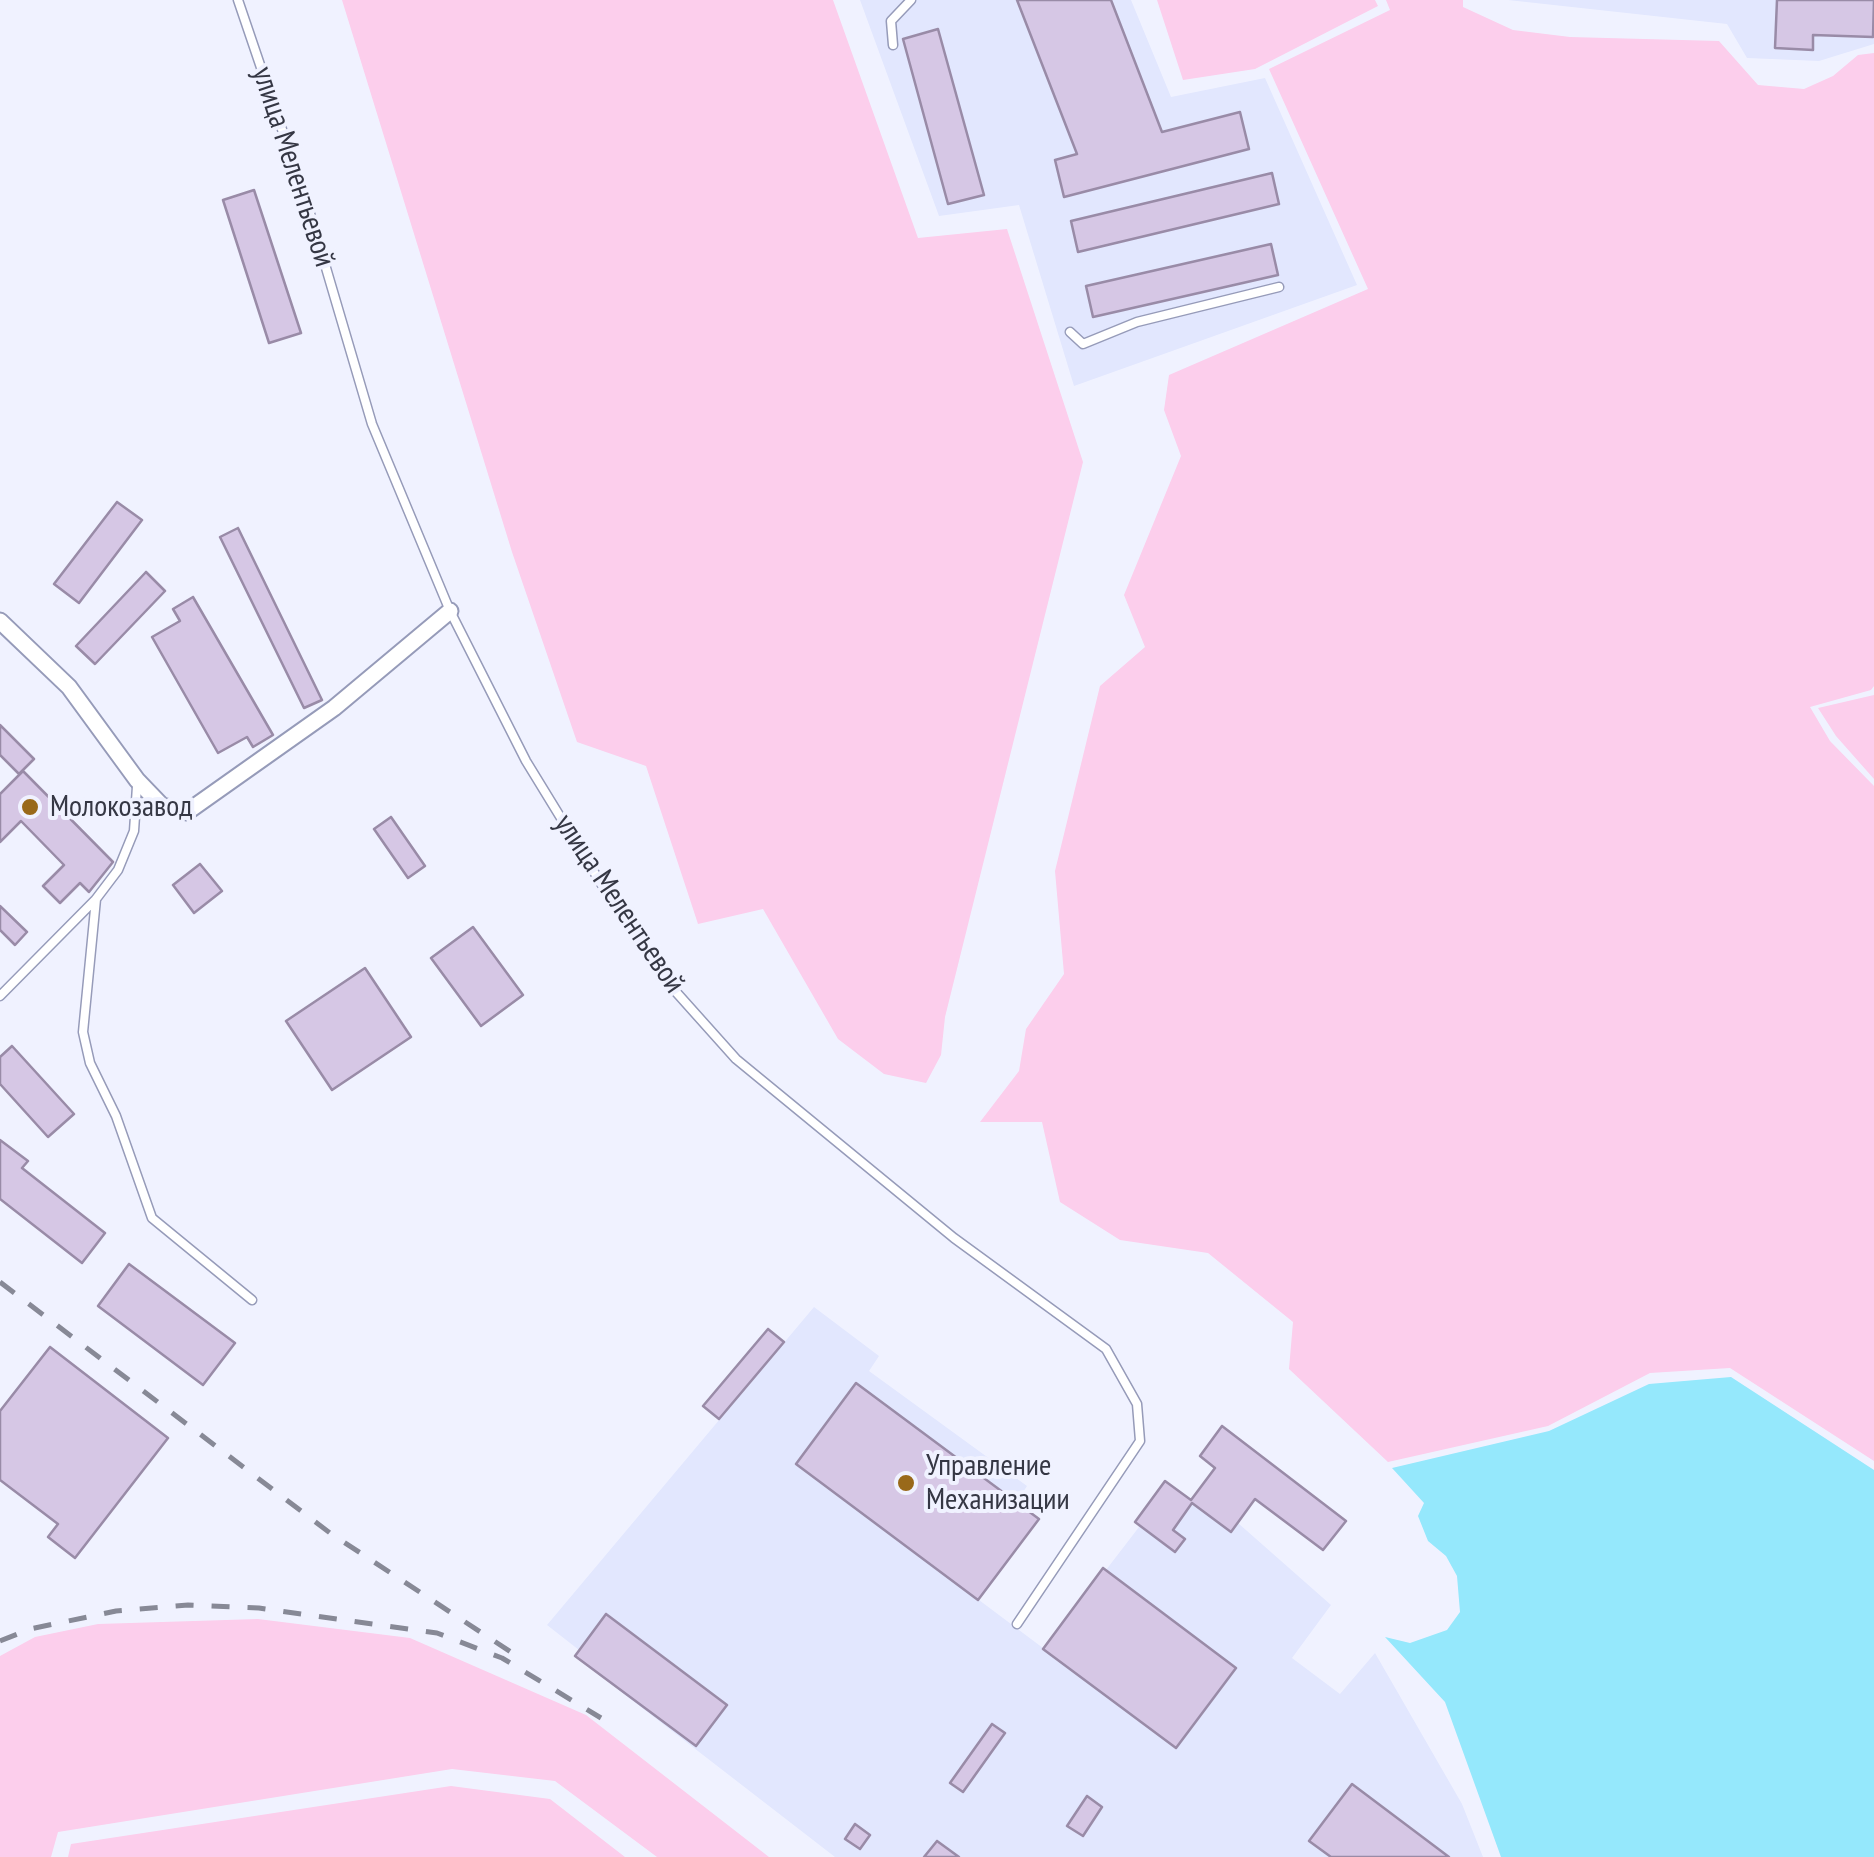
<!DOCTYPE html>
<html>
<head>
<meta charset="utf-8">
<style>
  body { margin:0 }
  canvas { display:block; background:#f0f2ff }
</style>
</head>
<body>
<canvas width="1874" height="1857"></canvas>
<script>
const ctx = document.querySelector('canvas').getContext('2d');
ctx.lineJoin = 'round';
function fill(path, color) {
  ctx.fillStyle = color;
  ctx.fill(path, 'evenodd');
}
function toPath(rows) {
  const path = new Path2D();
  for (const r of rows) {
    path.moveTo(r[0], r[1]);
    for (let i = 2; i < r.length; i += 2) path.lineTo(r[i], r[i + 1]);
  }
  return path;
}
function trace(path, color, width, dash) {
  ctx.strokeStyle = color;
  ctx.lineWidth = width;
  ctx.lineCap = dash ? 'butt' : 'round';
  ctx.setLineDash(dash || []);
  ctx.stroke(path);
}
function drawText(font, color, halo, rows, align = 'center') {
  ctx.font = font + ' "PT Sans Narrow",sans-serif';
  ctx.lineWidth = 8;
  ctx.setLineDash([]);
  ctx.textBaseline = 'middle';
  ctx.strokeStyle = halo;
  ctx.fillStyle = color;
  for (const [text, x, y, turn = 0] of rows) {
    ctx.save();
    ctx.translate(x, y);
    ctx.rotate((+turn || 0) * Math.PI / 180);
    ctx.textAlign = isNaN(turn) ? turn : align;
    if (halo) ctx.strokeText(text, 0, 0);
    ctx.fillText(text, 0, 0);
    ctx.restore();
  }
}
const built = toPath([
  [860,0,1131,0,1171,97,1265,78,1357,285,1074,386,1019,205,939,216],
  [1508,0,1874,0,1874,44,1819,61,1747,58,1727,24],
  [814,1307,879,1356,869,1371,1027,1486,1016,1503,1039,1519,979,1600,1043,1648,1103,1569,1106,1570,1139,1527,1135,1522,1165,1481,1191,1500,1201,1486,1242,1517,1238,1523,1331,1605,1292,1658,1340,1694,1375,1653,1462,1804,1483,1857,835,1857,575,1656,579,1650,547,1625]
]);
const green = toPath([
  [342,0,833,0,918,238,1007,229,1083,462,945,1017,941,1055,926,1083,884,1074,838,1039,763,909,698,924,646,766,577,742,512,552],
  [1157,0,1375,0,1378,6,1255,69,1183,80],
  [1386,0,1463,0,1463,7,1513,30,1570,37,1719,41,1758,85,1804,89,1833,76,1858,55,1874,53,1874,686,1871,690,1810,707,1830,741,1874,786,1874,1461,1730,1368,1650,1373,1548,1426,1388,1462,1289,1369,1293,1322,1208,1253,1120,1240,1060,1202,1042,1122,980,1122,1019,1071,1026,1029,1064,974,1055,871,1100,686,1145,647,1124,595,1181,456,1164,410,1169,375,1368,289,1269,69,1390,10],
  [1874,695,1874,779,1836,736,1818,708],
  [258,1619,410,1638,586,1715,769,1857,657,1857,555,1781,452,1769,58,1832,51,1857,0,1857,0,1656,35,1637,98,1624],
  [451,1786,550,1799,625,1857,68,1857,71,1844]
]);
const water = toPath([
  [1731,1377,1874,1470,1874,1857,1501,1857,1445,1702,1385,1637,1410,1643,1447,1630,1460,1612,1457,1576,1446,1556,1428,1541,1418,1516,1424,1503,1392,1468,1549,1431,1649,1384]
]);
const building = toPath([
  [1017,0,1111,0,1162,132,1240,112,1249,149,1064,197,1055,160,1077,154,1017,0],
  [1777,0,1874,0,1873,37,1813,35,1813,50,1775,48,1777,0],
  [938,29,984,195,948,204,903,39,938,29],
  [1272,173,1279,204,1078,252,1071,221,1272,173],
  [254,190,301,333,269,343,223,200,254,190],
  [1271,244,1278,275,1093,317,1086,286,1271,244],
  [117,502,142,520,79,603,54,584,117,502],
  [238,528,322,700,304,708,220,537,238,528],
  [146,572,165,591,95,664,76,646,146,572],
  [193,597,273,735,253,747,247,737,218,753,152,637,180,621,173,609,193,597],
  [0,725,34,759,19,774,0,755,0,725],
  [23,771,113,862,89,892,80,883,60,903,43,886,64,865,21,821,0,842,0,794,23,771],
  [391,817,425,866,408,878,374,829,391,817],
  [200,864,222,891,194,913,173,885,200,864],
  [0,906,27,932,15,945,0,930,0,906],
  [473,927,523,995,481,1026,431,958,473,927],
  [365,968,411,1037,332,1090,286,1021,365,968],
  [12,1046,74,1114,48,1137,0,1084,0,1057,12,1046],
  [0,1140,28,1161,22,1168,105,1233,82,1263,0,1199,0,1140],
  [129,1264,235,1343,203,1385,98,1306,129,1264],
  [768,1329,784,1342,719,1419,703,1406,768,1329],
  [50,1347,168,1438,75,1558,48,1537,58,1524,0,1480,0,1411,50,1347],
  [856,1383,1039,1519,978,1600,796,1464,856,1383],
  [1222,1426,1346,1521,1323,1550,1255,1499,1231,1532,1192,1503,1173,1530,1185,1539,1175,1552,1135,1522,1165,1481,1191,1500,1215,1468,1200,1456,1222,1426],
  [1103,1568,1236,1668,1176,1748,1043,1649,1103,1568],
  [606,1614,727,1705,696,1746,575,1656,606,1614],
  [992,1724,1005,1733,963,1792,950,1783,992,1724],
  [1352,1784,1449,1857,1331,1857,1309,1841,1352,1784],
  [1087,1796,1102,1807,1083,1836,1067,1826,1087,1796],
  [855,1824,870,1835,860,1849,845,1839,855,1824],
  [937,1841,959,1857,924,1857,937,1841]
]);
const lane = toPath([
  [238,0,306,200,372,424,450,611,526,761,602,885,668,983,736,1059,954,1238,1106,1349,1137,1404,1140,1441,1017,1624],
  [893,45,891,21,911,0],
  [1070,332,1083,344,1137,322,1279,287],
  [96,899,83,1032,90,1063,116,1116,152,1218,252,1300],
  [0,996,96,899,118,870,134,831,137,786]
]);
const street = toPath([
  [0,621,69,687,137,780,162,806,187,812,334,708,450,611]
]);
const rail = toPath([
  [0,1282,330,1533,523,1660],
  [0,1641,30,1629,116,1611,188,1605,259,1608,437,1633,502,1658,601,1718]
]);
const markers = [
  [30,807,10,"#99691a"],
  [906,1483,10,"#99691a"]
];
const streetNames = [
  ["улица Мелентьевой",293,167,72],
  ["улица Мелентьевой",619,904,56]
];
const poiNames = [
  ["Молокозавод",50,807],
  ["Управление",926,1466],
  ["Механизации",926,1500]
];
fill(built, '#e2e7fe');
fill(green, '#fcceec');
fill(water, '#95e8fc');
fill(building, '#d6c7e5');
trace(building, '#998ba7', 2.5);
trace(lane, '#969bb9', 11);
trace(street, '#969bb9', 19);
trace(lane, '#fff', 8);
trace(street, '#fff', 15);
trace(rail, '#878996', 5, [18, 18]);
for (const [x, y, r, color] of markers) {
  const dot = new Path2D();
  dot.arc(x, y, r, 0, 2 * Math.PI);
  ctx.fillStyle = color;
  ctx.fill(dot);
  trace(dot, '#f0f2ff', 4);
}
drawText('30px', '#353744', '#f0f2ff', streetNames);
drawText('30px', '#353744', '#f0f2ff', poiNames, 'left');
</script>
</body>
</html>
